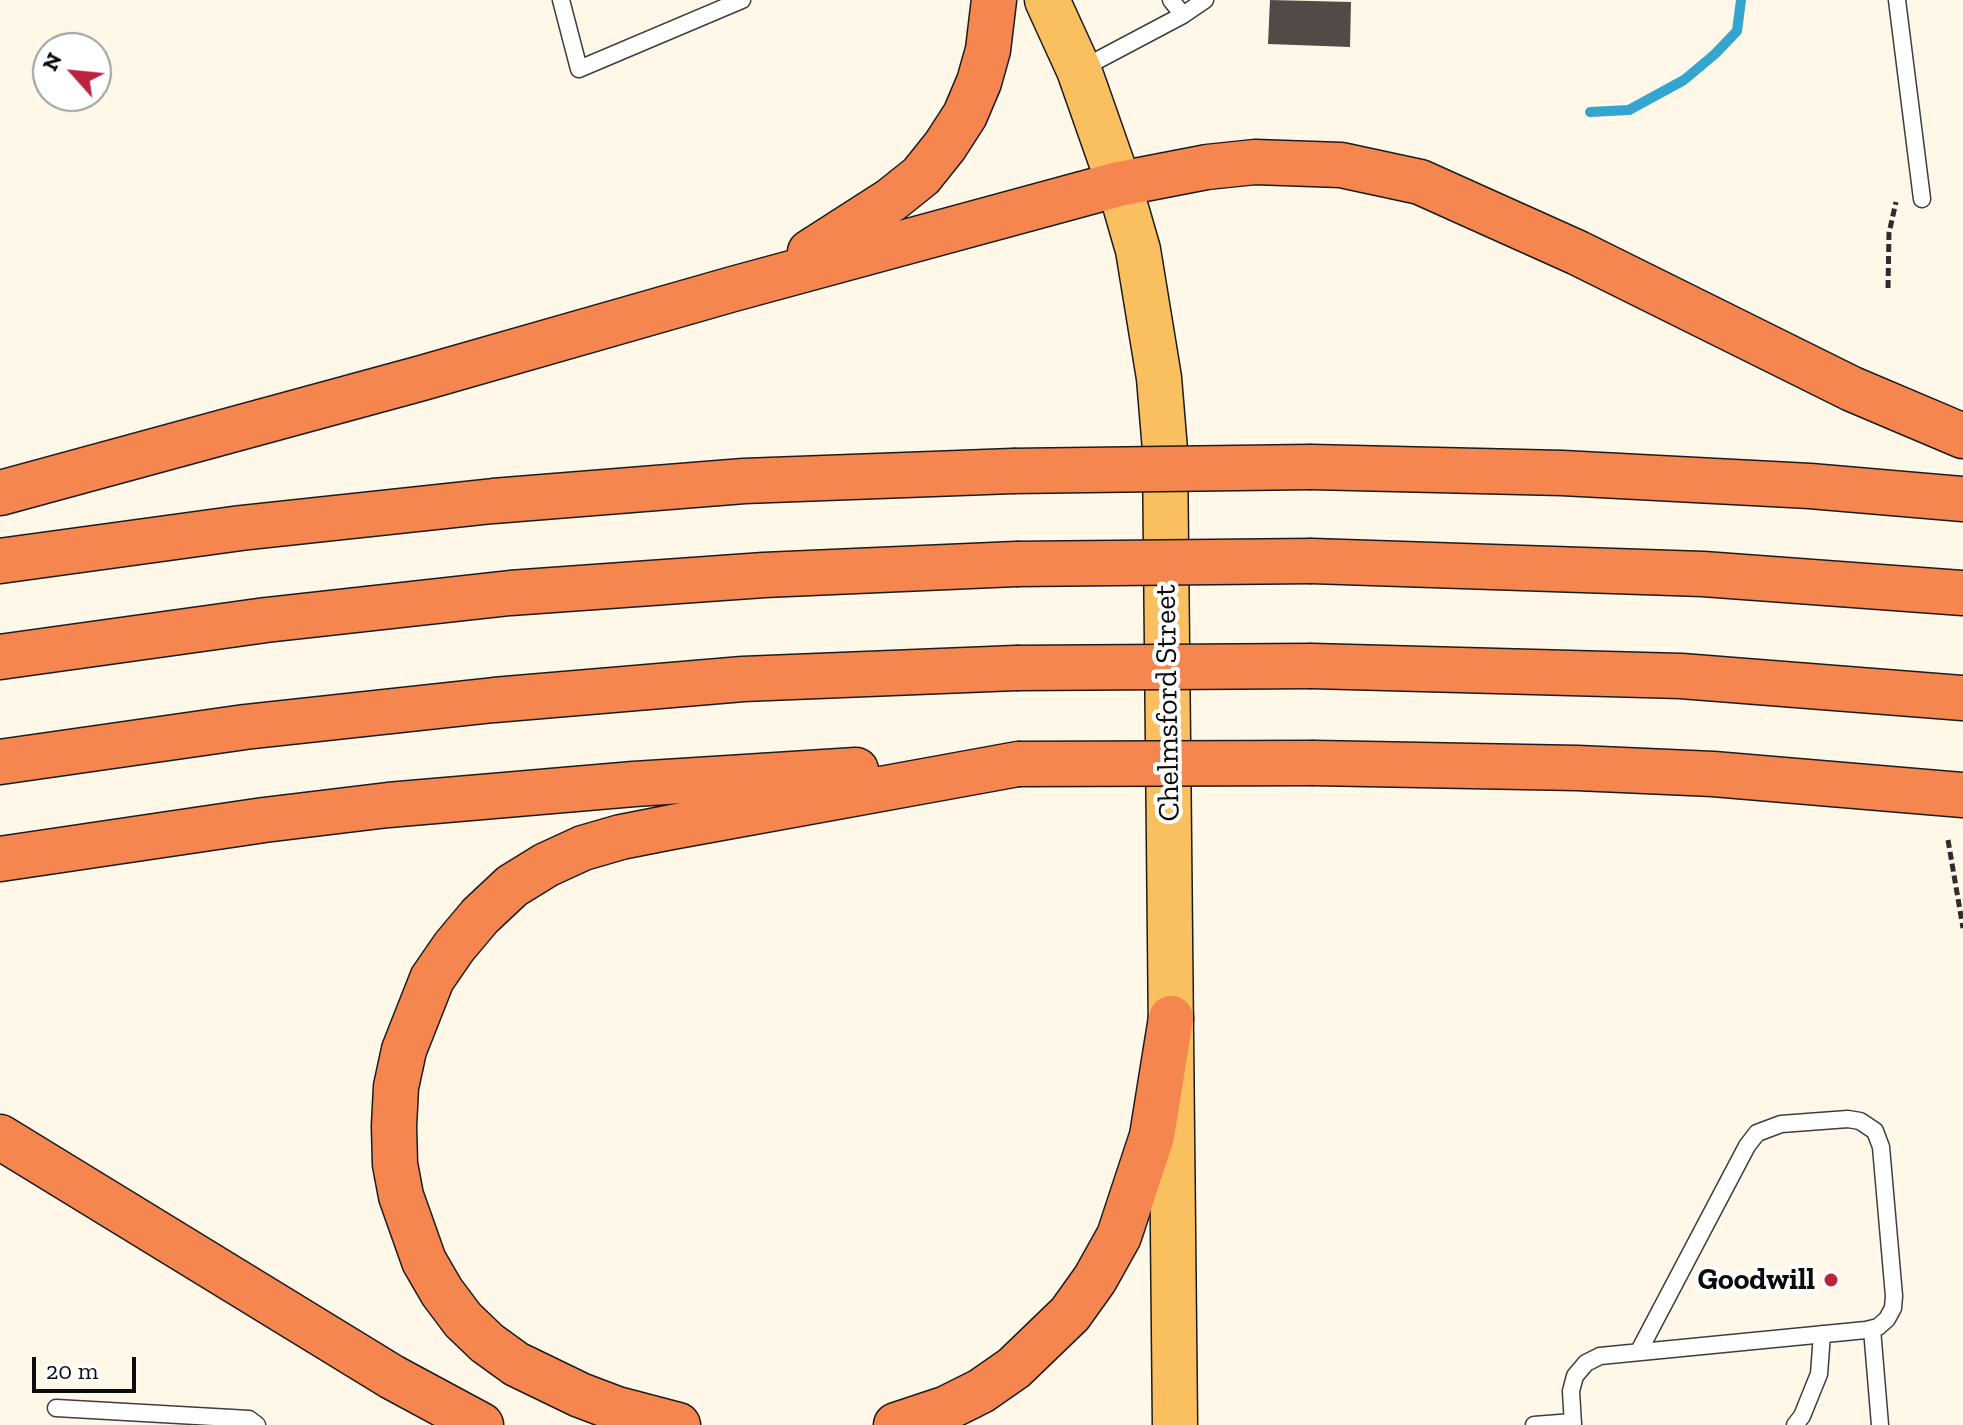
<!DOCTYPE html>
<html>
<head>
<meta charset="utf-8">
<style>
  body { margin:0 }
  #map { position:relative; width:1963px; height:1425px; overflow:hidden; background:#fff8e9; font-family:"Zilla Slab",serif }
  canvas { display:block }
  .north { position:absolute; left:32px; top:32px; width:80px; height:80px; box-sizing:border-box; background:#fff; border:2px solid #9d9d9d; border-radius:50%; rotate:297deg; font-size:22px; font-weight:700; line-height:32px; text-align:center; color:#0b0b0b }
  .north::after { content:''; display:block; margin:auto; width:28px; height:36px; background:#bb233e; clip-path:polygon(50% 0,100% 100%,50% 72%,0 100%) }
  .scale { position:absolute; left:32px; top:1357px; width:104px; height:36px; box-sizing:border-box; border:4px solid #0b0b0b; border-top:0; padding-left:10px; font-size:24px; line-height:28px; white-space:nowrap; color:#0b0b0b; -webkit-text-stroke:6px #fff; paint-order:stroke }
</style>
</head>
<body>
<div id="map">
<canvas width="1963" height="1425"></canvas>
<div class="north">N</div>
<div class="scale">20 m</div>
</div>
<script>
const ctx = document.querySelector('canvas').getContext('2d');
ctx.lineJoin = 'round';
function toPath(rows) {
  const path = new Path2D();
  for (const r of rows) {
    path.moveTo(r[0], r[1]);
    for (let i = 2; i < r.length; i += 2) path.lineTo(r[i], r[i + 1]);
  }
  return path;
}
function trace(path, color, width, dash) {
  ctx.strokeStyle = color;
  ctx.lineWidth = width;
  ctx.lineCap = dash ? 'butt' : 'round';
  ctx.setLineDash(dash || []);
  ctx.stroke(path);
}
function fill(path, color) {
  ctx.fillStyle = color;
  ctx.fill(path, 'evenodd');
}
function drawText(font, color, halo, rows, align = 'center') {
  ctx.font = font + ' "Zilla Slab",serif';
  ctx.lineWidth = 8;
  ctx.setLineDash([]);
  ctx.textBaseline = 'middle';
  ctx.strokeStyle = halo;
  ctx.fillStyle = color;
  for (const [text, x, y, turn = 0] of rows) {
    ctx.save();
    ctx.translate(x, y);
    ctx.rotate((+turn || 0) * Math.PI / 180);
    ctx.textAlign = isNaN(turn) ? turn : align;
    if (halo) ctx.strokeText(text, 0, 0);
    ctx.fillText(text, 0, 0);
    ctx.restore();
  }
}
const stream = toPath([
  [1590,112,1629,110,1684,80,1715,54,1737,31,1741,0]
]);
const building = toPath([
  [1270,0,1351,2,1350,47,1268,44]
]);
const path = toPath([
  [1888,288,1889,233,1896,202],
  [1948,840,1963,928]
]);
const service = toPath([
  [561,0,579,69,742,0],
  [1171,0,1183,15],
  [1897,0,1922,199],
  [1081,69,1183,15,1205,0],
  [1872,1329,1880,1425],
  [56,1408,249,1419,257,1425],
  [1534,1425,1573,1422],
  [1573,1425,1571,1391,1575,1376,1586,1363,1600,1356,1866,1330,1878,1327,1887,1319,1893,1308,1894,1296,1881,1147,1875,1131,1860,1121,1848,1119,1781,1124,1757,1133,1747,1146,1639,1351],
  [1795,1425,1802,1416,1819,1374,1822,1334]
]);
const primary = toPath([
  [1047,0,1079,70,1119,184,1138,250,1159,378,1165,450,1175,1425]
]);
const motorway = toPath([
  [810,252,891,200,921,176,945,146,965,115,979,82,988,50,994,0],
  [1311,467,1562,473,1810,486,1963,499],
  [0,493,422,378,733,289,1119,184,1207,167,1255,162,1341,165,1420,182,1578,253,1852,389,1963,436],
  [0,561,241,528,493,501,744,481,1013,471],
  [1312,561,1703,574,1963,593],
  [0,657,266,620,510,593,764,575,1016,564],
  [1312,666,1681,676,1963,698],
  [0,762,245,727,494,700,743,679,1016,668],
  [1314,763,1577,768,1713,774,1963,795],
  [0,859,264,820,388,805,634,784,856,770],
  [0,1137,392,1377,481,1425],
  [678,1425,617,1409,580,1395,516,1364,487,1343,463,1320,442,1292,424,1261,401,1196,395,1164,394,1126,396,1087,404,1050,432,979,454,947,480,916,512,886,546,865,583,848,621,837,672,827,1018,764],
  [896,1425,947,1408,981,1391,1014,1368,1070,1314,1095,1279,1119,1236,1152,1136,1171,1018]
]);
const motorwayBridge = toPath([
  [1013,471,1311,467],
  [1016,564,1312,561],
  [1016,668,1312,666],
  [1018,764,1314,763]
]);
const markers = [
  [1831,1280,8,"#bb233e"]
];
const streetNames = [
  ["Chelmsford Street",1168,703,-91]
];
const poiNames = [
  ["Goodwill",1815,1280]
];
trace(stream, '#34a5ce', 10);
fill(building, '#534a47');
trace(service, '#3e3e3e', 19);
trace(primary, '#1c1c1c', 47);
trace(motorway, '#1c1c1c', 47);
trace(path, '#2d2d2d', 5, [8, 4]);
trace(service, '#fff', 16);
trace(primary, '#fabf5e', 44);
trace(motorway, '#f58650', 44);
trace(motorwayBridge, '#1c1c1c', 47, []);
trace(motorwayBridge, '#f58650', 44);
for (const [x, y, r, color] of markers) {
  const dot = new Path2D();
  dot.arc(x, y, r, 0, 2 * Math.PI);
  ctx.fillStyle = color;
  ctx.fill(dot);
  trace(dot, '#fff', 3);
}
drawText('30px', '#0b0b0b', '#fff', streetNames);
drawText('bold 30px', '#0b0b0b', '#fff', poiNames, 'right');
</script>
</body>
</html>
